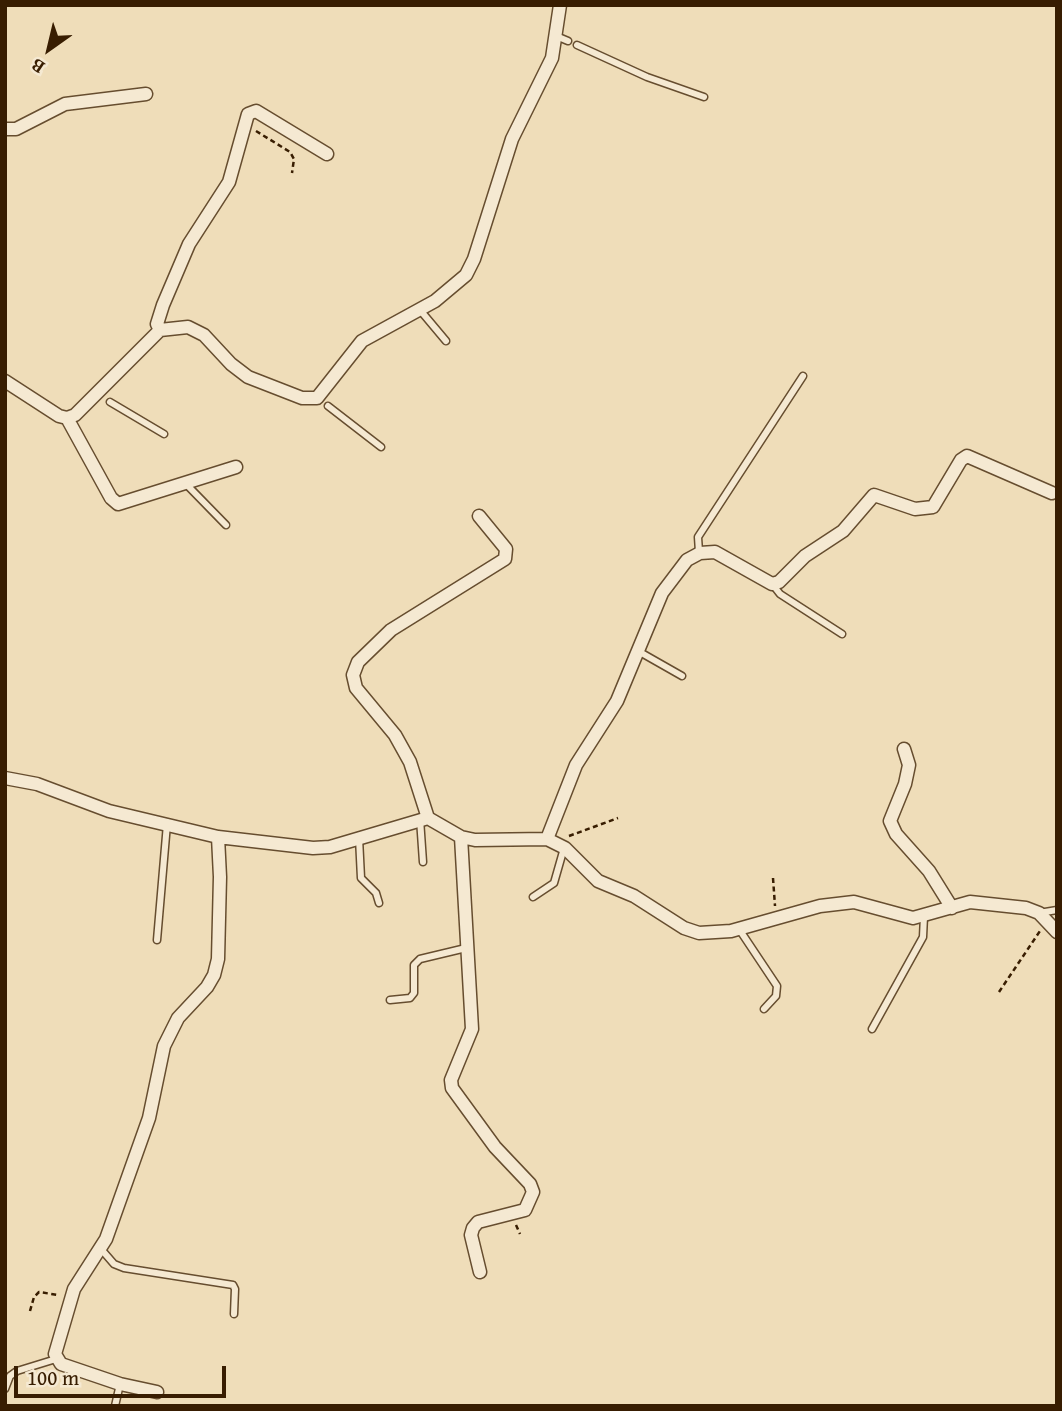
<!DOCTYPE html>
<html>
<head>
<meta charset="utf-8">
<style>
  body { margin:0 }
  #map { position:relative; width:1062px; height:1411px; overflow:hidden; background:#efddb9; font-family:"Gentium Book Plus",serif }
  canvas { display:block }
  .frame { position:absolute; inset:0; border:7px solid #381d01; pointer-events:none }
  .north { position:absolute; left:14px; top:14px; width:70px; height:70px; -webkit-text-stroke:5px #f5e9d2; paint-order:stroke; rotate:214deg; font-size:19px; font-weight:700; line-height:28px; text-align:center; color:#381d01 }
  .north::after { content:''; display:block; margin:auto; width:24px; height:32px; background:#381d01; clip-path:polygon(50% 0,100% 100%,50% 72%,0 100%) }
  .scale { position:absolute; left:14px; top:1366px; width:212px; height:32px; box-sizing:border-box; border:4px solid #381d01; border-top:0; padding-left:9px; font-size:21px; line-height:24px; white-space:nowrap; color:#381d01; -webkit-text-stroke:5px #f5e9d2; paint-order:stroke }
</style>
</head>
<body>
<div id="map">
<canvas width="1062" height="1411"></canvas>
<div class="frame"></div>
<div class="north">B</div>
<div class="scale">100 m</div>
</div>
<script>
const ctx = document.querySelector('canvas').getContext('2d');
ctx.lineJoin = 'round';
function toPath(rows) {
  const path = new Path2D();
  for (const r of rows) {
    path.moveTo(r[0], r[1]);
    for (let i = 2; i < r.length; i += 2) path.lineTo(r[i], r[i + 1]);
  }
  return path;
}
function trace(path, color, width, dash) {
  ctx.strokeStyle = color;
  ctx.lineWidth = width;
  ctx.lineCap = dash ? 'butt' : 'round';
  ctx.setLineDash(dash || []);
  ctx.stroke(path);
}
const path = toPath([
  [256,131,290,152,294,159,292,173],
  [569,836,618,818],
  [773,878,775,906],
  [999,992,1040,931],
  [516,1225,520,1234],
  [30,1311,34,1297,39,1292,58,1295]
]);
const service = toPath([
  [556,36,568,41],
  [577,45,647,77,704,97],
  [420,310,446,341],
  [110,402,164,434],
  [328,406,381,447],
  [186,484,226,525],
  [699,552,698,537,803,376],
  [773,585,780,594,842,634],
  [638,651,682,676],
  [420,819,423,862],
  [359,838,361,878,376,893,379,903],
  [533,897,554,883,564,848],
  [1039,913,1057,910],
  [739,929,777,986,776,996,764,1009],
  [157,940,167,824],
  [390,1000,410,998,414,993,414,965,420,959,466,948],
  [872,1029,923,937,924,916],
  [101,1249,114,1264,124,1268,233,1285,235,1289,234,1314],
  [5,1389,10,1376,17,1371,56,1359],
  [115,1406,120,1384]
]);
const minor = toPath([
  [5,129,16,129,65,104,146,94],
  [160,330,157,324,163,305,189,244,229,182,248,114,256,111,327,154],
  [5,381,59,416,67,418,75,415,160,330,188,327,204,335,231,364,248,377,302,398,317,398,362,341,435,301,466,275,474,259,512,139,552,58,560,5],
  [67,418,111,498,118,504,236,467],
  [904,749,909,765,905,784,890,821,896,834,929,871,952,908],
  [5,778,37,784,109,811,218,837,313,848,330,847,428,818,461,837,475,840,547,839,565,848,598,881,634,896,684,928,699,933,731,931,820,906,854,902,913,918,970,902,1026,908,1039,913,1057,932],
  [428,818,410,762,395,735,356,688,353,675,358,662,391,630,505,559,506,549,479,516],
  [461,837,472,1029,451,1080,452,1088,495,1147,530,1184,533,1192,525,1210,478,1222,473,1228,471,1235,480,1272],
  [547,839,576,765,617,701,662,593,687,560,700,553,715,552,772,584,779,582,805,556,843,531,874,495,915,509,933,507,961,460,967,456,1052,493],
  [157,1392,120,1384,61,1364,55,1354,74,1289,106,1239,149,1118,164,1046,178,1018,207,987,214,975,218,959,220,877,218,837]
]);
trace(service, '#664d2f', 9);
trace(minor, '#664d2f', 15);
trace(path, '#381d01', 2.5, [5, 3.5]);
trace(service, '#f5e9d2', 6);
trace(minor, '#f5e9d2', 12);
</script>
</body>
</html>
